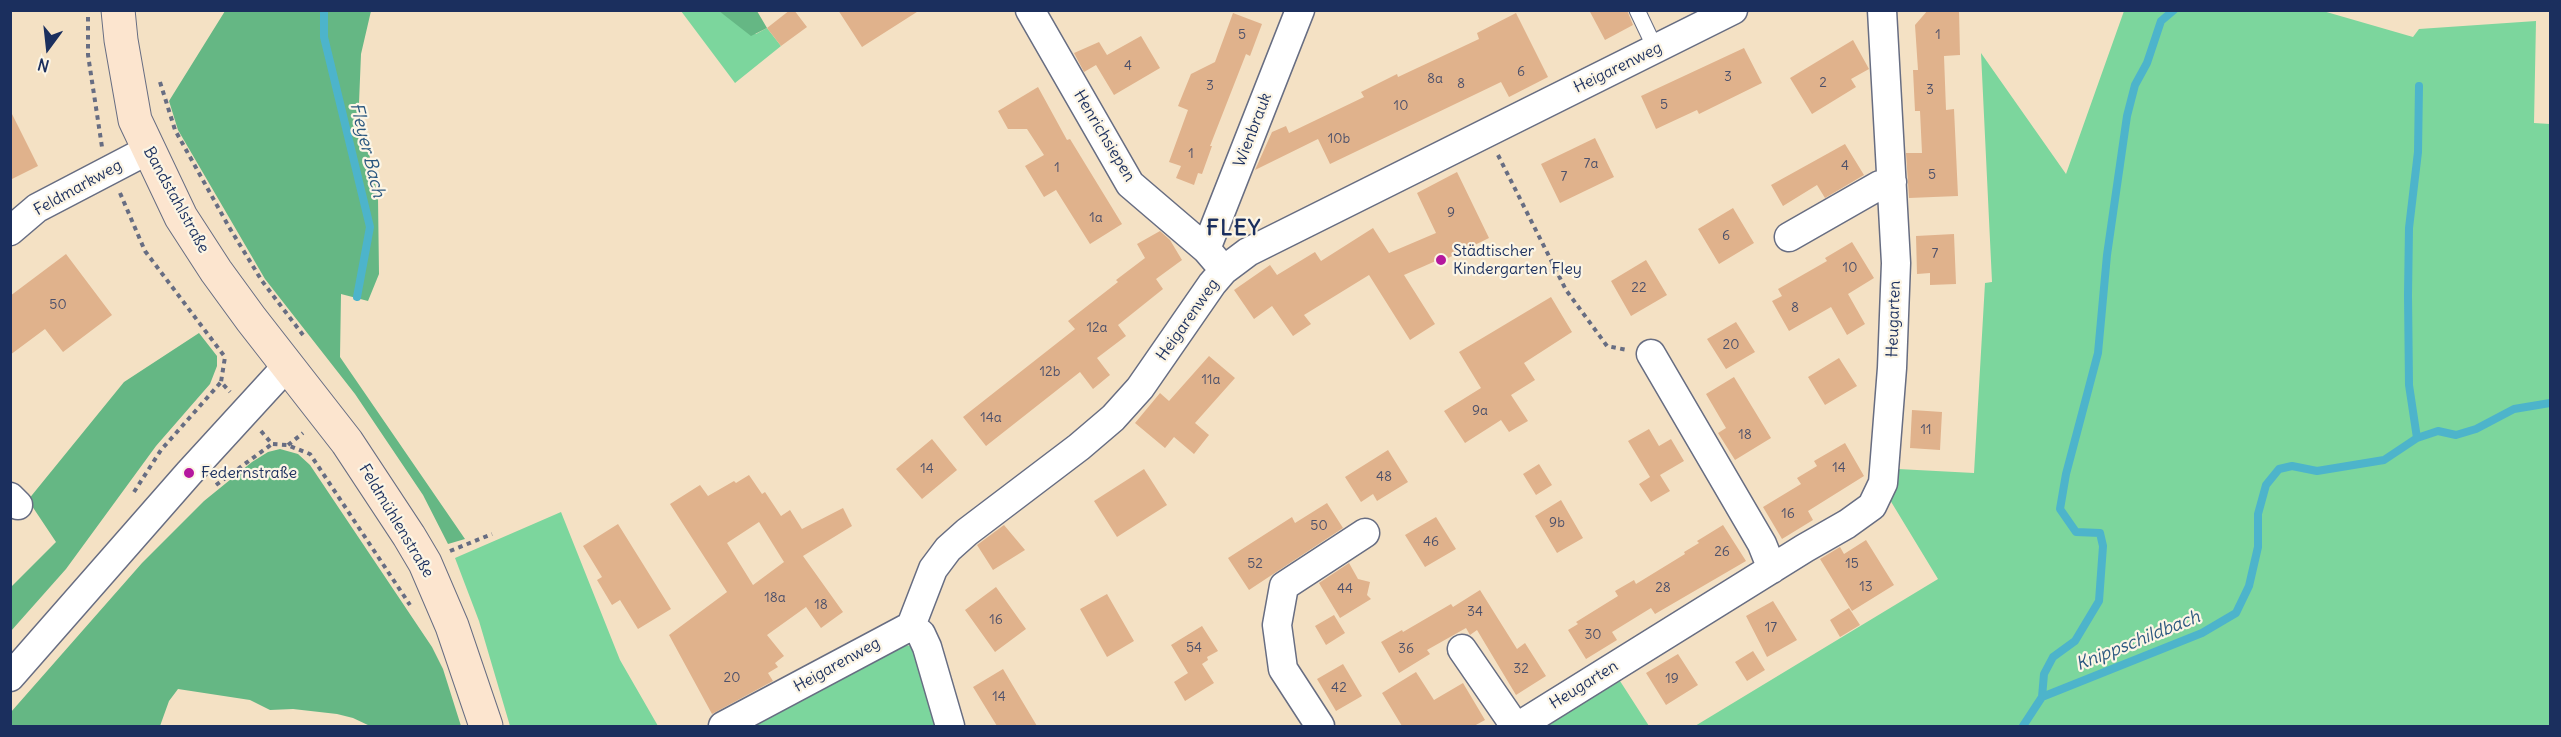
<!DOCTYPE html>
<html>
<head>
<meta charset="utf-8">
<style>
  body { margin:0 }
  #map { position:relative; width:2561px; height:737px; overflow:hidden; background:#f4e1c4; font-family:Delius,sans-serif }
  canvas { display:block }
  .frame { position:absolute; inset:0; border:12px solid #1b2f5e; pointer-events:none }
  .north { position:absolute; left:18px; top:18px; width:60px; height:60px; -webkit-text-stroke:4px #fcf5e5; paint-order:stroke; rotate:195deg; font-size:16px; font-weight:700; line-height:24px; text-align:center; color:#1b2f5e }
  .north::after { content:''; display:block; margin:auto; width:21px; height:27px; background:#1b2f5e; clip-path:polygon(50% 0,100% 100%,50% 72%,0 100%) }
</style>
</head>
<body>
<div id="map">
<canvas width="2561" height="737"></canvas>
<div class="frame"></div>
<div class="north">N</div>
</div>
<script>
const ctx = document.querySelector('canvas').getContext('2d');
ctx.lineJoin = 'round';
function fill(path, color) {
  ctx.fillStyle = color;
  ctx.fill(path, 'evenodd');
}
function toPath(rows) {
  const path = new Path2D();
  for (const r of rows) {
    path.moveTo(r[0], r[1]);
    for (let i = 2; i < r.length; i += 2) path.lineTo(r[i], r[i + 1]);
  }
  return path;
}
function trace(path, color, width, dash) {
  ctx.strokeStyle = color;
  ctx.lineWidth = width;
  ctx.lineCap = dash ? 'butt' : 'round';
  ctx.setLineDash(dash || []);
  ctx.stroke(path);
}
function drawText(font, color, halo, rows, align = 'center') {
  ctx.font = font + ' Delius,sans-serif';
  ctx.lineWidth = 4.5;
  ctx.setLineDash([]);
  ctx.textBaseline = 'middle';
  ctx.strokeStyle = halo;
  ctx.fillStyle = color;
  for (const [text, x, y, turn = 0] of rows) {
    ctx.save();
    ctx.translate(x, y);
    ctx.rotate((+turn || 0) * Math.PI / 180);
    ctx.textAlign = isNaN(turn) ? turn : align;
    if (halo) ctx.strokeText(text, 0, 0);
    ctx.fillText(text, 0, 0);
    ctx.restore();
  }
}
const green = toPath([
  [681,11,719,11,756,34,767,28,781,46,735,83],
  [2124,11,2323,11,2413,37,2419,29,2536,21,2534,123,2550,124,2550,726,1695,726,1938,579,1890,500,1898,469,1974,473,1985,283,1992,282,1981,53,2066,174],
  [561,512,620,660,658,726,510,726,479,621,455,558],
  [904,645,913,646,943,726,748,726],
  [1620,681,1649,726,1542,726]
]);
const forest = toPath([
  [225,11,371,11,361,54,359,103,378,198,379,274,368,301,341,294,340,357,465,539,448,544,423,495,355,394,265,279,178,130,169,101],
  [719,11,757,11,767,28,751,36],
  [199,333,217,356,217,366,210,384,156,446,66,569,11,631,11,587,56,542,28,500,124,382],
  [280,449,298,454,310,465,432,647,443,669,461,726,370,726,353,718,337,714,293,709,270,710,250,700,178,689,169,701,160,726,11,726,11,712,142,563,204,501,252,462,268,452]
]);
const stream = toPath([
  [324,10,324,37,370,227,357,297],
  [2417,438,2409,385,2408,295,2409,228,2418,152,2419,86],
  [2042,697,2044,674,2053,657,2075,641,2099,601,2103,546,2100,533,2076,532,2060,509,2066,474,2098,353,2107,255,2127,116,2135,85,2147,63,2161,21,2174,10],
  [2023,726,2042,697,2202,633,2236,613,2249,586,2258,547,2258,514,2266,485,2279,469,2292,466,2317,471,2384,460,2417,438,2438,431,2456,435,2476,429,2514,409,2550,403]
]);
const building = toPath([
  [790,10,794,10,807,27,781,46,767,28],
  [838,10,920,10,862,47],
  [1589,10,1627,10,1633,25,1605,40],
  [1928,10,1959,10,1960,55,1944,56,1946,110,1954,109,1958,196,1909,198,1906,153,1922,153,1920,111,1915,111,1913,70,1918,70,1915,25],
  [1233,13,1262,24,1250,56,1246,54,1210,146,1212,146,1202,174,1198,173,1194,185,1176,178,1181,166,1169,162,1188,110,1178,106,1191,74,1215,62],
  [1516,13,1548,77,1509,97,1501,82,1330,164,1318,139,1255,170,1272,132,1286,126,1289,133,1364,97,1361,92,1397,74,1398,77,1479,39,1477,33],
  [1141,36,1160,68,1114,95,1096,65,1084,72,1074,53,1099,42,1107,55],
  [1853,40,1869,69,1851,79,1856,87,1812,114,1790,78],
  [1744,48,1762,83,1699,114,1697,110,1656,129,1641,96],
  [1038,87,1067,140,1070,139,1122,224,1090,244,1056,190,1044,197,1025,166,1044,155,1027,129,1008,129,998,111],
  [10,110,38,166,10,180],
  [1595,138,1614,177,1560,203,1541,164],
  [1845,144,1864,175,1825,198,1817,185,1783,206,1771,185],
  [1457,172,1489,238,1448,258,1447,256,1404,275,1435,324,1410,340,1369,275,1304,315,1311,324,1293,336,1272,306,1254,319,1234,290,1270,265,1277,275,1315,252,1321,261,1373,228,1389,253,1436,233,1417,193],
  [1733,208,1754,243,1719,264,1698,229],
  [1160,231,1170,240,1182,260,1156,279,1163,289,1118,325,1126,336,1097,358,1110,375,1093,389,1080,372,986,446,963,417,1075,329,1068,321,1118,282,1116,280,1145,258,1137,244],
  [1954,234,1956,284,1930,285,1930,273,1917,274,1916,236],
  [1852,242,1874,278,1848,294,1865,324,1847,335,1831,307,1789,331,1772,301,1782,296,1778,289,1827,261,1825,258],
  [66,254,112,315,63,352,45,329,10,355,10,296],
  [1646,260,1667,295,1631,316,1611,281],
  [1551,297,1572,332,1524,363,1535,380,1511,395,1528,421,1509,432,1501,420,1465,443,1444,411,1481,388,1459,352],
  [1736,322,1755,352,1726,369,1707,339],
  [1209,356,1235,378,1195,423,1209,435,1194,454,1174,437,1165,448,1135,423,1160,393,1169,401],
  [1839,358,1857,386,1825,405,1808,377],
  [1734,377,1771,438,1735,460,1718,433,1726,428,1706,394],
  [1912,410,1942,412,1940,450,1910,448],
  [1649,429,1659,446,1671,439,1684,461,1660,475,1670,491,1651,502,1639,484,1650,477,1628,441],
  [932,439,957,470,922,499,896,469],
  [1845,443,1864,476,1808,511,1813,520,1782,539,1763,507,1801,484,1797,478,1817,466,1814,461],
  [1388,450,1408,482,1377,501,1373,494,1361,502,1345,477],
  [1539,464,1552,485,1536,495,1523,474],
  [1144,469,1167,505,1117,537,1094,501],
  [749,475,762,494,765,492,781,516,790,510,802,529,843,508,852,526,803,556,843,612,821,628,806,607,767,635,784,656,775,663,778,667,768,673,773,681,712,714,669,635,727,592,670,504,700,485,708,496,734,481,736,483],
  [759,522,784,562,753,585,727,543],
  [1561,500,1583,538,1557,553,1535,516],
  [1327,503,1343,528,1249,590,1228,558,1292,517,1295,523],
  [1436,517,1456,549,1425,567,1405,535],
  [618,524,671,609,638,629,620,600,612,605,597,580,602,577,583,546],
  [1004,525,1025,550,993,570,977,545],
  [1723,525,1746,561,1655,614,1651,608,1612,632,1617,640,1586,659,1568,630,1578,624,1576,622,1618,596,1615,591,1634,580,1636,584,1685,554,1684,552,1699,543,1697,541],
  [1866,540,1894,585,1852,611,1820,559,1840,547,1844,554],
  [1349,563,1358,579,1370,582,1367,595,1371,599,1340,618,1319,583],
  [996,587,1026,629,995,652,965,610],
  [1480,590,1517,649,1525,643,1546,676,1516,695,1477,630,1470,635,1466,628,1427,650,1430,654,1399,673,1381,642,1402,630,1403,632,1451,604,1453,607],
  [1107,594,1134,641,1107,657,1080,609],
  [1773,601,1797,640,1767,657,1746,616],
  [1849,608,1860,625,1840,637,1830,620],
  [1334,615,1345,633,1326,645,1315,626],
  [1202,626,1218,651,1207,657,1208,660,1202,664,1214,683,1185,701,1174,682,1188,673,1171,645],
  [1753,651,1765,670,1747,681,1735,662],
  [1678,654,1698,685,1666,705,1646,673],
  [1343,664,1362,696,1336,711,1317,679],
  [1003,669,1037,726,997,726,973,687],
  [1416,672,1434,700,1463,683,1485,720,1474,726,1402,726,1382,693]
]);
const path = toPath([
  [88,17,88,55,102,147],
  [160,82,175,130,229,227,262,281,303,335],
  [1498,155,1566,290,1607,346,1627,350],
  [120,193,145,251,225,357,221,382,230,392],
  [261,431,272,444,287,445,310,454,410,605],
  [288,445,303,433],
  [216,485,272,444],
  [134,492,161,450,221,382],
  [450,551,492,534]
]);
const lane = toPath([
  [1637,10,1656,50]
]);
const street = toPath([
  [1030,10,1130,184,1206,249,1224,270],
  [10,231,37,208,148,150],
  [1789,237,1880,185,1892,182],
  [1206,249,1300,10],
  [1651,354,1762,544,1772,569],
  [10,497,18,505],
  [911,626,921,634,927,647,950,726],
  [1462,649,1515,726],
  [10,677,189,473,287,366],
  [723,726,911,626,933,569,948,549,967,532,1079,447,1113,418,1140,388,1212,284,1224,270,1248,252,1733,10],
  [1320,726,1283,669,1277,625,1284,586,1365,533],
  [1519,726,1805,548,1847,524,1872,506,1883,483,1892,368,1896,263,1882,10]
]);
const secondary = toPath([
  [118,10,121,40,135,120,181,217,216,271,251,319,347,442,409,536,425,563,452,626,486,726]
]);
const markers = [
  [1441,260,6,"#b5179e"],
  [189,473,6,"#b5179e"]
];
const numberNames = [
  ["5",1242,35],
  ["1",1938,35],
  ["4",1128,66],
  ["6",1521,72],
  ["3",1728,77],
  ["8a",1435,79],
  ["2",1823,83],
  ["8",1461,84],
  ["3",1210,86],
  ["3",1930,90],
  ["5",1664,105],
  ["10",1401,106],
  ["10b",1339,139],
  ["1",1191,154],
  ["7a",1591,164],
  ["4",1845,166],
  ["1",1057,168],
  ["5",1932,175],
  ["7",1564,177],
  ["9",1451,213],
  ["1a",1096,218],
  ["6",1726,236],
  ["7",1935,254],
  ["10",1850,268],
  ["22",1639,288],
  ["50",58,305],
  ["8",1795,308],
  ["12a",1097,328],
  ["20",1731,345],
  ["12b",1050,372],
  ["11a",1211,380],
  ["9a",1480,411],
  ["14a",991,418],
  ["11",1926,430],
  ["18",1745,435],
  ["14",1839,468],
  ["14",927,469],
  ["48",1384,477],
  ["16",1788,514],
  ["9b",1557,523],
  ["50",1319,526],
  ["46",1431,542],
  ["26",1722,552],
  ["52",1255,564],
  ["15",1852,564],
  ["13",1866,587],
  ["28",1663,588],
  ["44",1345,589],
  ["18a",775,598],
  ["18",821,605],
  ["34",1475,612],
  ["16",996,620],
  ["17",1771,628],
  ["30",1593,635],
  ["54",1194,648],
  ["36",1406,649],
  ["32",1521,669],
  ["20",732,678],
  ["19",1672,679],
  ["42",1339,688],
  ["14",999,697]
];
const streetNames = [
  ["Heigarenweg",1618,68,-26],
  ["Wienbrauk",1253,130,-69],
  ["Henrichsiepen",1104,136,59],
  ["Feldmarkweg",78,188,-29],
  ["Bandstahlstraße",176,200,61],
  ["Heugarten",1894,319,-88],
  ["Heigarenweg",1188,320,-55],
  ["Feldmühlenstraße",396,521,59],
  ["Heigarenweg",837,665,-29],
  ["Heugarten",1584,685,-32]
];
const poiNames = [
  ["Städtischer",1453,251],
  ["Kindergarten Fley",1453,269],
  ["Federnstraße",201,473]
];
const waterNames = [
  ["Fleyer Bach",367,150,76],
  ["Knippschildbach",2138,641,-22]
];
const districtNames = [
  ["FLEY",1234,229]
];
fill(green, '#7cd69d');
fill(forest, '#65b784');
trace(stream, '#4db4cb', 8);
fill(building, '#e0b28c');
trace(lane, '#676d82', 17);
trace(street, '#676d82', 31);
trace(secondary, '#676d82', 35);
trace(path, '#676d82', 4, [4.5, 4.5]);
trace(lane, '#fff', 15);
trace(street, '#fff', 28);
trace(secondary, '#fce5cf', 33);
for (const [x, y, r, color] of markers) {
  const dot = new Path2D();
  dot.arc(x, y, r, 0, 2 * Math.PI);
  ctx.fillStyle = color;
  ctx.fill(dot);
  trace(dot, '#fcf5e5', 2);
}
drawText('14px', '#4c506a', null, numberNames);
drawText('16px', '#1b2f5e', '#fcf5e5', streetNames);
drawText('16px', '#1b2f5e', '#fcf5e5', poiNames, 'left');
drawText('italic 18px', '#2a577f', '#fcf5e5', waterNames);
ctx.letterSpacing = '1.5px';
drawText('bold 22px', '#1b2f5e', '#fcf5e5', districtNames);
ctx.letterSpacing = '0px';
</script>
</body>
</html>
